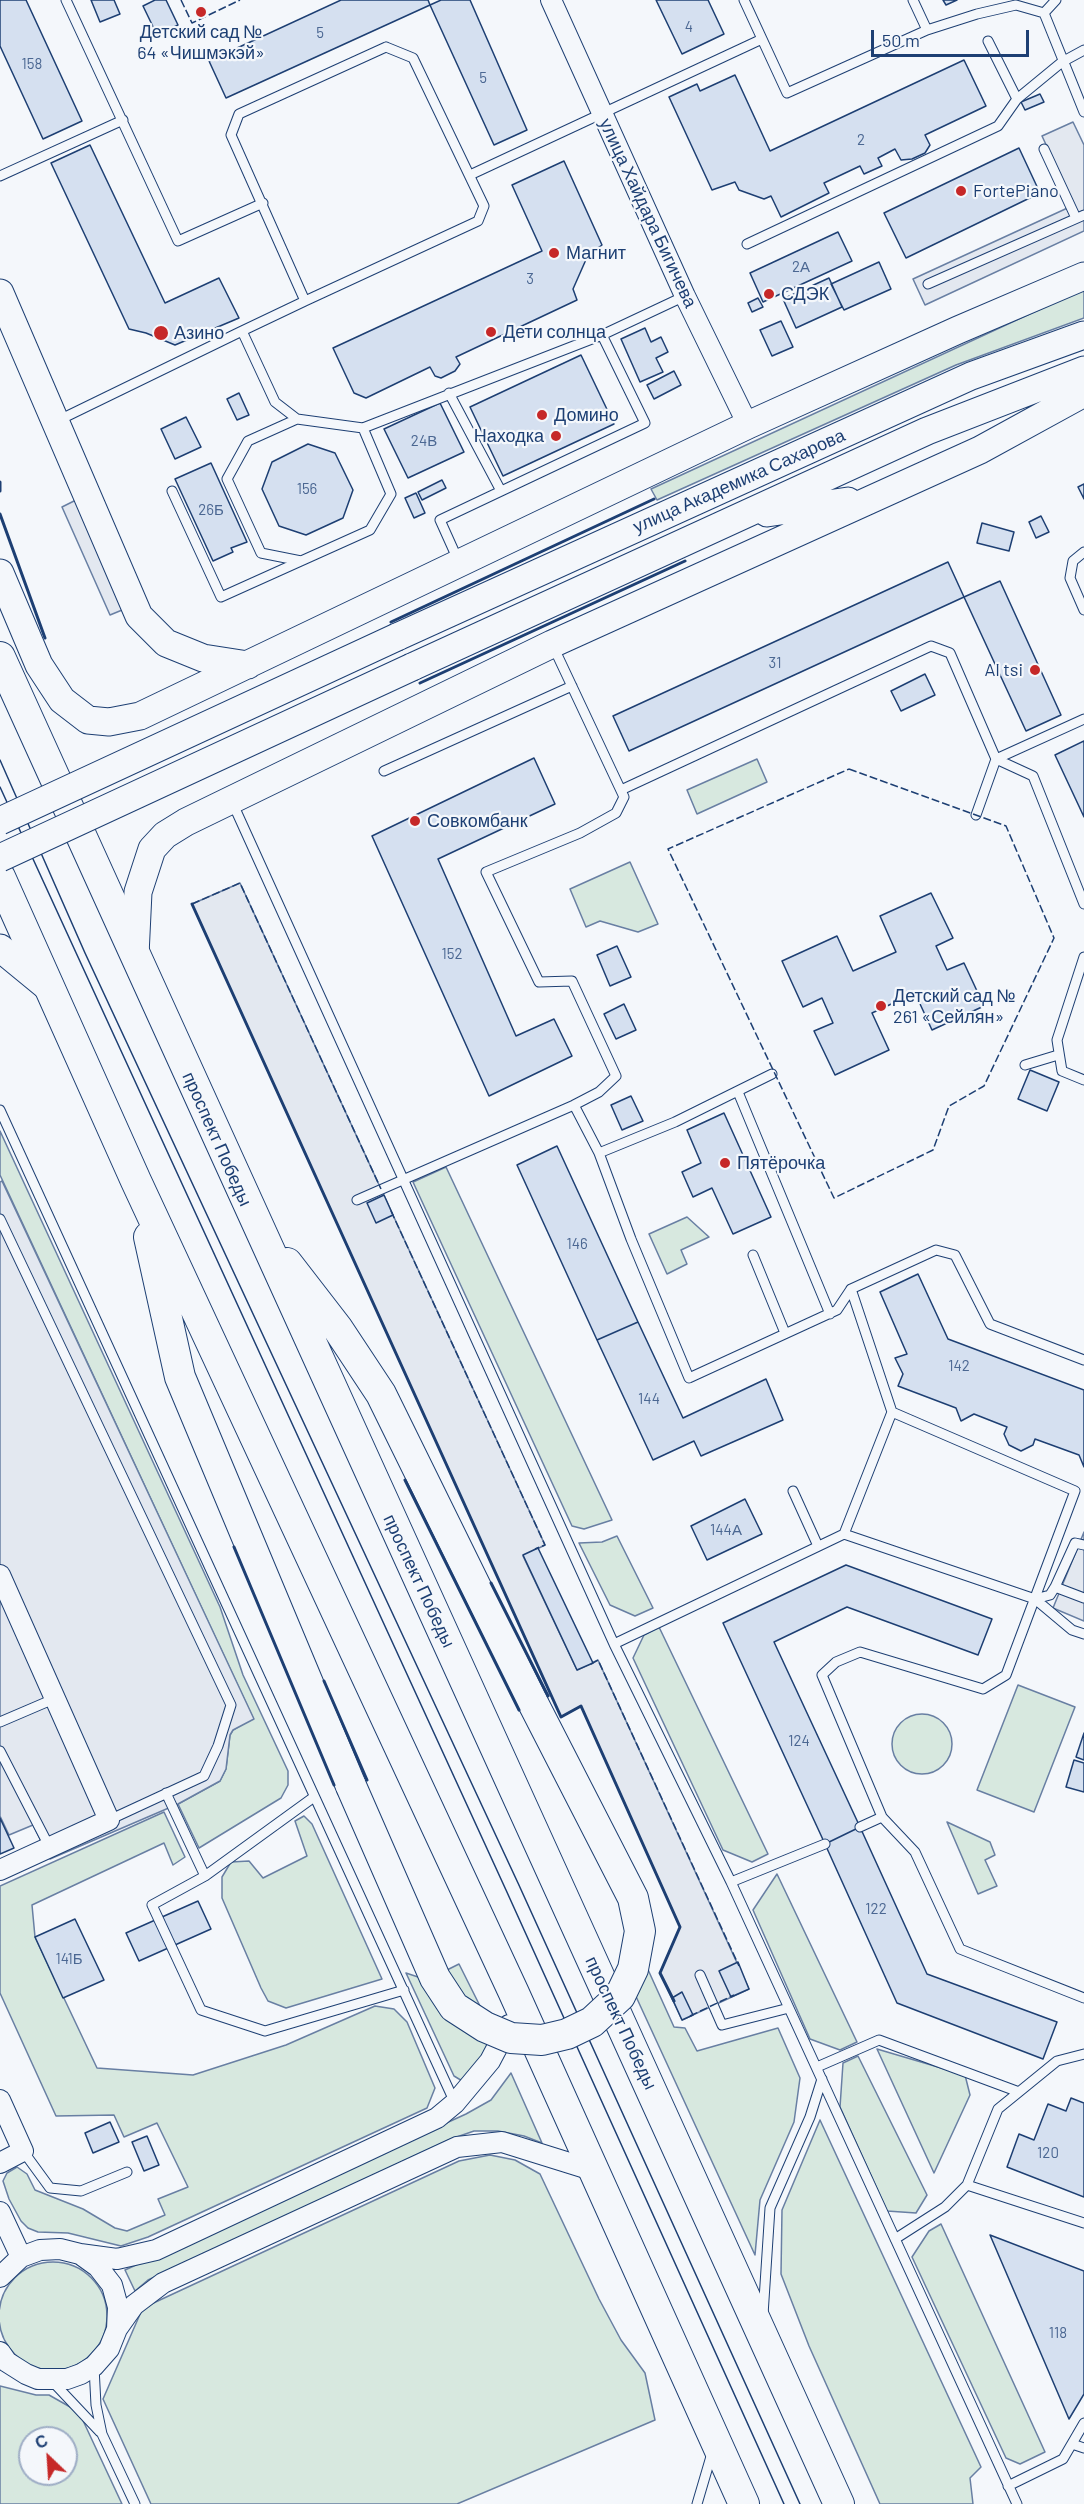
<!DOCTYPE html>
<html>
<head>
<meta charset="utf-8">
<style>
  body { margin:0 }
  #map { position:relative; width:1084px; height:2504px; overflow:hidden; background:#f4f7fb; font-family:Barlow,sans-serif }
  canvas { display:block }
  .north { position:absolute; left:18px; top:2426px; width:60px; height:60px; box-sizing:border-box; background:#f4f7fb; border:2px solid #9eadc5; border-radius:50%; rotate:335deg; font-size:16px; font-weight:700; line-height:24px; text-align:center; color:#1d3f73 }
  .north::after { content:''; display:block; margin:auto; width:21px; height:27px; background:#c62828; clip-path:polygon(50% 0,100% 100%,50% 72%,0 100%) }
  .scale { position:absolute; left:871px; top:30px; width:158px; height:27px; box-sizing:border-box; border:3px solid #1d3f73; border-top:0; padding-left:8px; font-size:18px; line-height:21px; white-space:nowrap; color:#1d3f73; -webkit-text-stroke:4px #f4f7fb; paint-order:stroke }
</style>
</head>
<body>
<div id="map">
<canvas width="1084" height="2504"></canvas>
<div class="north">С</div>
<div class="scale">50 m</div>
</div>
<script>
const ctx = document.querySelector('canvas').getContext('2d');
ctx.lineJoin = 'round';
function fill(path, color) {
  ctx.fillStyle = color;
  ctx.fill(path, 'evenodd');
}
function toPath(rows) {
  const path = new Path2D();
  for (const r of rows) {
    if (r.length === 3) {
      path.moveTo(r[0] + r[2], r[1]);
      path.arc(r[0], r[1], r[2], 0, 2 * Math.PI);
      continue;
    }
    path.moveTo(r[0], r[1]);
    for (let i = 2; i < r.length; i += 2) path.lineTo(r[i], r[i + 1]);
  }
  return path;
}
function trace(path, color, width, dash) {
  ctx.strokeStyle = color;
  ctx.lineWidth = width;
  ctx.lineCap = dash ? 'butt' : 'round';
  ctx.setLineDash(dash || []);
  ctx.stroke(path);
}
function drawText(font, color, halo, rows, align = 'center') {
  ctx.font = font + ' Barlow,sans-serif';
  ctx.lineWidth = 4.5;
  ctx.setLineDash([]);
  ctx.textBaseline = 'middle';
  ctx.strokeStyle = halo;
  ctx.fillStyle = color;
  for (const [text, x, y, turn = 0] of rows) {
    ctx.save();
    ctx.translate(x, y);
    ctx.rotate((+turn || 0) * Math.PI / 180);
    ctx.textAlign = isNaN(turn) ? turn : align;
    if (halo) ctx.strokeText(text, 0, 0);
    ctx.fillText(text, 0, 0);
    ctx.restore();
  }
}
const green = toPath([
  [1084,289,1084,318,956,365,657,500,651,489,1084,289],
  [757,759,767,782,697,814,687,790,757,759],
  [630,862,658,924,638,932,600,921,586,927,570,889,630,862],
  [0,1131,220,1607,243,1675,288,1771,288,1785,281,1798,199,1848,178,1804,220,1781,226,1769,230,1735,233,1730,253,1718,0,1175,0,1131],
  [446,1167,612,1520,584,1529,572,1526,413,1182,446,1167],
  [687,1217,709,1237,681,1250,687,1264,667,1274,649,1234,687,1217],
  [617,1536,653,1608,635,1616,610,1605,579,1543,602,1542,617,1536],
  [659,1627,768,1854,752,1862,723,1850,633,1658,644,1635,659,1627],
  [1018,1685,1075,1707,1034,1812,977,1790,1018,1685],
  [922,1744,30],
  [164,1812,185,1857,173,1865,164,1843,32,1905,35,1937,97,2068,193,2075,286,2045,375,2006,394,2009,407,2022,435,2088,427,2108,148,2237,121,2246,68,2233,38,2232,28,2228,21,2221,9,2199,3,2181,7,2173,17,2167,27,2174,35,2190,83,2209,115,2228,127,2231,165,2215,158,2199,188,2187,157,2123,124,2137,114,2115,56,2116,0,1993,0,1886,164,1812],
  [304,1816,312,1824,382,1979,286,2008,268,2001,261,1988,222,1898,222,1877,231,1862,249,1861,263,1878,307,1856,295,1821,304,1816],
  [947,1822,990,1842,995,1855,985,1860,997,1886,978,1894,947,1822],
  [777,1874,857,2042,840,2050,810,2039,753,1910,777,1874],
  [645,1963,674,2027,685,2028,697,2051,778,2028,800,2078,794,2122,760,2200,755,2255,633,1990,645,1963],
  [459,1964,482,2010,489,2037,485,2054,464,2082,454,2076,406,1973,427,1980,459,1964],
  [877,2049,965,2075,970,2095,934,2173,877,2049],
  [858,2056,927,2195,916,2213,887,2211,840,2107,843,2063,858,2056],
  [511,2073,542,2143,524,2136,498,2131,474,2131,451,2139,148,2280,135,2291,125,2270,466,2114,491,2100,511,2073],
  [820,2120,981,2467,970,2478,973,2504,880,2504,809,2346,781,2274,782,2210,820,2120],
  [490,2155,515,2160,540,2174,599,2299,621,2340,645,2373,655,2420,457,2504,151,2504,103,2399,141,2312,147,2306,459,2161,490,2155],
  [941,2224,1045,2452,1020,2464,1006,2458,912,2257,929,2231,941,2224],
  [53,2316,54],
  [0,2386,36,2395,49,2395,79,2412,122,2504,0,2504,0,2386],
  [30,2438,66,2438,66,2474,30,2474,30,2438]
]);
const parking = toPath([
  [1073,122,1084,145,1084,231,925,305,913,279,1074,205,1042,136,1073,122],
  [78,499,127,608,110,615,62,507,78,499],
  [240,883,545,1545,523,1556,577,1670,598,1660,749,1989,682,2020,660,1973,680,1927,581,1706,561,1717,192,904,240,883],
  [2,1181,254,1719,233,1730,230,1735,226,1769,220,1781,178,1804,50,1859,33,1825,9,1835,0,1816,0,1182,2,1181],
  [1084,1532,1084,1621,1053,1608,1084,1532]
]);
const building = toPath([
  [0,0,26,0,82,121,43,139,0,46,0,0],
  [91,0,114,0,120,14,100,22,91,0],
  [155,0,166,0,178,25,157,35,143,6,155,0],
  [341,0,428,0,430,5,226,98,209,61,341,0],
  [441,0,470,0,527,130,494,145,430,5,441,0],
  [656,0,708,0,724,34,682,54,656,0],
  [943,0,957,0,946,5,943,0],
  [964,60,986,106,925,135,930,145,925,153,912,159,901,160,895,149,878,158,882,166,864,174,860,166,824,183,829,193,781,217,771,196,764,199,739,190,735,182,712,190,669,97,697,84,700,91,735,75,770,151,964,60],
  [1040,94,1044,102,1025,110,1021,102,1040,94],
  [90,145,165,303,219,278,239,318,175,345,146,333,129,329,51,163,90,145],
  [1019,148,1040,193,906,258,884,213,1019,148],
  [564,161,602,245,588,255,573,289,577,300,456,357,460,364,455,371,441,378,435,376,430,367,366,398,354,393,333,348,542,251,512,185,564,161],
  [838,232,852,261,763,302,750,273,838,232],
  [879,262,891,289,844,310,831,284,879,262],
  [829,278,842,307,796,328,783,299,829,278],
  [758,298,763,307,752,312,748,303,758,298],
  [781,321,793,347,772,356,760,330,781,321],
  [645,328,651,342,661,337,668,352,656,358,663,372,640,382,621,339,645,328],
  [581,355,614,424,503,476,470,407,581,355],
  [674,371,681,385,654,399,647,385,674,371],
  [239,393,249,415,237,420,227,399,239,393],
  [440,403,464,452,408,478,384,429,440,403],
  [186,417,201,447,175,459,161,429,186,417],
  [308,444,335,453,353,490,343,518,306,535,279,526,262,489,272,462,308,444],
  [211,463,247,542,231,548,233,552,213,561,175,479,211,463],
  [442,480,446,488,422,500,418,492,442,480],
  [1084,484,1084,499,1078,487,1084,484],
  [416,493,425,513,414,518,405,498,416,493],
  [1041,516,1049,532,1036,538,1029,522,1041,516],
  [982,523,1014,532,1009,551,977,543,982,523],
  [948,562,964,597,629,751,613,716,948,562],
  [1000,581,1061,715,1026,731,964,597,1000,581],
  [925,674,935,695,901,711,891,691,925,674],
  [1084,741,1084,817,1055,755,1084,741],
  [534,758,555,804,438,859,516,1036,554,1019,572,1056,489,1096,372,836,534,758],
  [931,893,953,938,936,946,947,970,964,963,984,1006,932,1030,915,993,872,1013,889,1050,835,1075,814,1031,833,1023,822,998,803,1007,782,961,837,936,853,971,896,952,880,916,931,893],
  [617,946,631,977,610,986,597,955,617,946],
  [624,1004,636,1030,616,1039,604,1014,624,1004],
  [1030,1070,1059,1082,1047,1111,1018,1099,1030,1070],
  [631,1096,643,1121,622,1130,611,1105,631,1096],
  [724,1113,771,1217,733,1234,712,1188,693,1197,682,1172,701,1163,687,1130,724,1113],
  [557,1146,638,1322,597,1340,517,1165,557,1146],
  [384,1195,393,1215,376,1223,367,1203,384,1195],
  [918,1274,948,1339,1084,1390,1084,1467,1079,1455,1035,1439,1033,1445,1021,1451,1009,1445,1004,1434,1007,1427,974,1414,961,1421,956,1408,898,1386,903,1374,895,1358,907,1354,880,1292,918,1274],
  [638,1322,683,1418,766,1379,783,1420,701,1456,694,1441,653,1460,597,1340,638,1322],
  [745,1499,762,1534,707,1560,691,1526,745,1499],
  [538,1548,593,1663,577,1670,523,1555,538,1548],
  [846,1565,992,1619,978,1655,847,1607,774,1642,860,1827,825,1844,723,1623,846,1565],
  [1084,1733,1084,1760,1076,1757,1084,1733],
  [1074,1760,1084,1763,1084,1792,1066,1787,1074,1760],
  [0,1818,14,1848,0,1854,0,1818],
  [860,1827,927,1974,1057,2022,1043,2059,897,2003,825,1844,860,1827],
  [198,1901,211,1929,139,1961,126,1933,198,1901],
  [75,1919,104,1980,63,1998,35,1937,75,1919],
  [738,1962,749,1989,731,1997,719,1971,738,1962],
  [682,1992,693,2015,682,2020,672,1998,682,1992],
  [1071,2098,1084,2103,1084,2197,1007,2167,1019,2134,1034,2140,1048,2104,1066,2111,1071,2098],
  [110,2122,119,2142,93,2153,85,2133,110,2122],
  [147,2136,159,2165,144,2171,132,2142,147,2136],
  [990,2235,1084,2271,1084,2394,1069,2419,990,2235]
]);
const service = toPath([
  [66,0,178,241,263,203],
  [744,0,787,93,927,30,913,0],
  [1056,0,1044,13,1084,112],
  [927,30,977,14,1016,5,1044,13],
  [988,41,1017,99],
  [386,47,413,58,484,206,478,221,305,301,231,135,239,114,386,47],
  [1044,149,1076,218],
  [470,175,762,39],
  [0,176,123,120],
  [747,244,998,126,1017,99,1062,62,1084,50],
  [928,284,1084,215],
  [449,393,501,491],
  [297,419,363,428,391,494,370,530,301,561,261,553,227,479,248,441,297,419],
  [297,419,275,402,242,331,305,301],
  [57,421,242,331],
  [363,428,602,335,685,296],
  [172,491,221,597,301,561],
  [1084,552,1073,561,1070,578,1084,610],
  [458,560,440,520,645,423,602,335],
  [384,771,572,686],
  [621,790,931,646,950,653,996,759,1033,776,1084,904],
  [233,804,614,1644,731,1882,1017,2504],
  [976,815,996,759,1084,719],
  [1084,957,1057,1040,1062,1071,1084,1080],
  [1025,1065,1058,1055],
  [738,1092,830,1314],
  [574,1105,599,1153,631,1239,689,1378,837,1310,851,1289],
  [0,1110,455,2103],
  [599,1153,675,1122,772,1074],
  [357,1200,574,1105,599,1092,616,1076,572,981,539,982,486,872,580,833,616,813,624,797,553,646],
  [0,1219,231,1705,218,1746,204,1776,109,1820],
  [753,1255,785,1333],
  [892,1412,1075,1491,1006,1675,983,1689,860,1652,836,1662,822,1675,882,1817,915,1852,960,1949,1084,1998],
  [793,1491,818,1546],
  [844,1534,892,1412,851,1289,936,1250,955,1255,990,1324,1084,1360],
  [1084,1545,1075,1543,1055,1587,1084,1598],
  [1035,1599,1050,1595,1055,1587],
  [614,1644,844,1534,1035,1599,1072,1630,1084,1634],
  [0,1722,56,1698],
  [0,1751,49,1846],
  [166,1793,205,1876],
  [314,1797,205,1876,152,1905,201,2010,265,2031,404,1990],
  [860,1827,882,1817],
  [731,1882,825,1844],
  [700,1975,722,2025,789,2008],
  [817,2067,879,2040,1019,2092],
  [23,2151,50,2188,81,2191,127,2172],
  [967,2185,998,2109,1057,2061,1084,2054],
  [895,2239,945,2207,967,2185,1084,2223],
  [763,2315,770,2208,810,2117,822,2079],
  [94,2367,96,2405,102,2434,135,2504],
  [52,2381,100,2432],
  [1072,2444,1084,2448],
  [1008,2486,1063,2459,1084,2423],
  [697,2504,712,2453]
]);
const minor = toPath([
  [551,0,685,296,748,425],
  [0,1575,109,1820,0,1870],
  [0,2100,23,2151,0,2163],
  [0,2212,21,2257],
  [80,2254,117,2259,156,2250,437,2118,455,2103,490,2061,509,2025],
  [0,2277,21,2257,40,2250,60,2249,80,2254,98,2267,112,2285,118,2307,117,2329,109,2349,94,2366,81,2374,67,2379,38,2379,26,2374,7,2362,0,2352],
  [117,2329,134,2305,163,2283,457,2147,502,2142,595,2171]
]);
const secondary = toPath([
  [0,293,139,616,166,643,203,658,248,665],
  [767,513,848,501],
  [0,573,39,665,62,700,88,720,109,722,140,716,748,425,958,330,1084,276],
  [397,637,971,376,1084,335],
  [412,667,927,431,1084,370],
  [0,948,50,989],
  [135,955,138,892,152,849,165,835,186,822,552,644,980,450,1084,393]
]);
const primary = toPath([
  [0,657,839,2504],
  [0,877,136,1181,513,1991,744,2504],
  [149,1237,180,1377,351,1786],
  [287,1263,338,1329,381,1394,533,1703]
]);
const tram = toPath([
  [0,760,85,953,518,1883,800,2504],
  [0,787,506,1890,784,2504]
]);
const secondaryBridge = toPath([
  [0,821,397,637],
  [0,858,412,667]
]);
const primaryBridge = toPath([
  [351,1786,435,1978,454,2007,485,2027,511,2038,542,2040,567,2034,592,2022,620,1996,633,1969,640,1931,633,1898,533,1703]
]);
const fence = toPath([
  [181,0,192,23,240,0],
  [849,769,1006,826,1054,938,984,1086,949,1106,933,1150,834,1198,668,849,849,769],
  [192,904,240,883,381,1189],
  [391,1211,545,1545,535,1549],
  [591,1664,598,1660,739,1966],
  [690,2016,734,1995]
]);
const wall = toPath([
  [0,482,0,491],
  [0,514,45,638],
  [391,622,654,499],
  [420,683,685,561],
  [192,904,561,1717,581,1706,680,1927,660,1973,674,2001],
  [405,1480,519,1710],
  [234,1547,334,1785],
  [491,1583,548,1696],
  [324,1681,367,1780]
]);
const markers = [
  [201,12,6,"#c62828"],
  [961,191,6,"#c62828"],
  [554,253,6,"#c62828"],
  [769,294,6,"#c62828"],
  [491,332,6,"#c62828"],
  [161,333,8,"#c62828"],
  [542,415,6,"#c62828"],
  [556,436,6,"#c62828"],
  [1035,670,6,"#c62828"],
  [415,821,6,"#c62828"],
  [881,1006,6,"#c62828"],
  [725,1163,6,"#c62828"]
];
const numberNames = [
  ["4",689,27],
  ["5",320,33],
  ["158",32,64],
  ["5",483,78],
  ["2",861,140],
  ["2А",801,267],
  ["3",530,279],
  ["24В",424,441],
  ["156",307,489],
  ["26Б",211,510],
  ["31",775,663],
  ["152",452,954],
  ["146",577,1244],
  ["142",959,1366],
  ["144",649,1399],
  ["144А",726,1530],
  ["124",799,1741],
  ["122",876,1909],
  ["141Б",69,1959],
  ["120",1048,2153],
  ["118",1058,2333]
];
const poiNames = [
  ["Детский сад №",201,32,"center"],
  ["64 «Чишмэкэй»",201,53,"center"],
  ["FortePiano",973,191],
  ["Магнит",566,253],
  ["СДЭК",781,294],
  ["Дети солнца",503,332],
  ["Азино",174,333],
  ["Домино",554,415],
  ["Находка",544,436,"right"],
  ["Al tsi",1023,670,"right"],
  ["Совкомбанк",427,821],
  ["Детский сад №",893,996],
  ["261 «Сейлян»",893,1017],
  ["Пятёрочка",737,1163]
];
const streetNames = [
  ["улица Хайдара Бигичева",648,213,65],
  ["улица Академика Сахарова",739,481,-24],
  ["проспект Победы",217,1139,66],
  ["проспект Победы",419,1581,65],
  ["проспект Победы",621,2023,65]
];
fill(green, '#d7e8df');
trace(green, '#687fa3', 1.5);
fill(parking, '#e3e8f0');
trace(parking, '#687fa3', 1.5);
fill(building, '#d5e0f0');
trace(building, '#1d3f73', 1.5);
trace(service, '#1d3f73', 11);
trace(minor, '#1d3f73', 22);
trace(secondary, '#1d3f73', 29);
trace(primary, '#1d3f73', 32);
trace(service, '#f4f7fb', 9);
trace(minor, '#f4f7fb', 20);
trace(secondary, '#f4f7fb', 27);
trace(primary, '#f4f7fb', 30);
trace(tram, '#1d3f73', 1.5);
trace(secondaryBridge, '#1d3f73', 29, []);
trace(primaryBridge, '#1d3f73', 32, []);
trace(secondaryBridge, '#f4f7fb', 27);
trace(primaryBridge, '#f4f7fb', 30);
trace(fence, '#1d3f73', 1.5, [8, 3]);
trace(wall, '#1d3f73', 3);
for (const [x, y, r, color] of markers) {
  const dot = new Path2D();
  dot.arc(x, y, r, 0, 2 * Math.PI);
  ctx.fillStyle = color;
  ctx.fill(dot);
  trace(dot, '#f4f7fb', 2);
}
drawText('15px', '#4b6792', null, numberNames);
drawText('18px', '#1d3f73', '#f4f7fb', poiNames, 'left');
drawText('18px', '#1d3f73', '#f4f7fb', streetNames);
</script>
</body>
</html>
